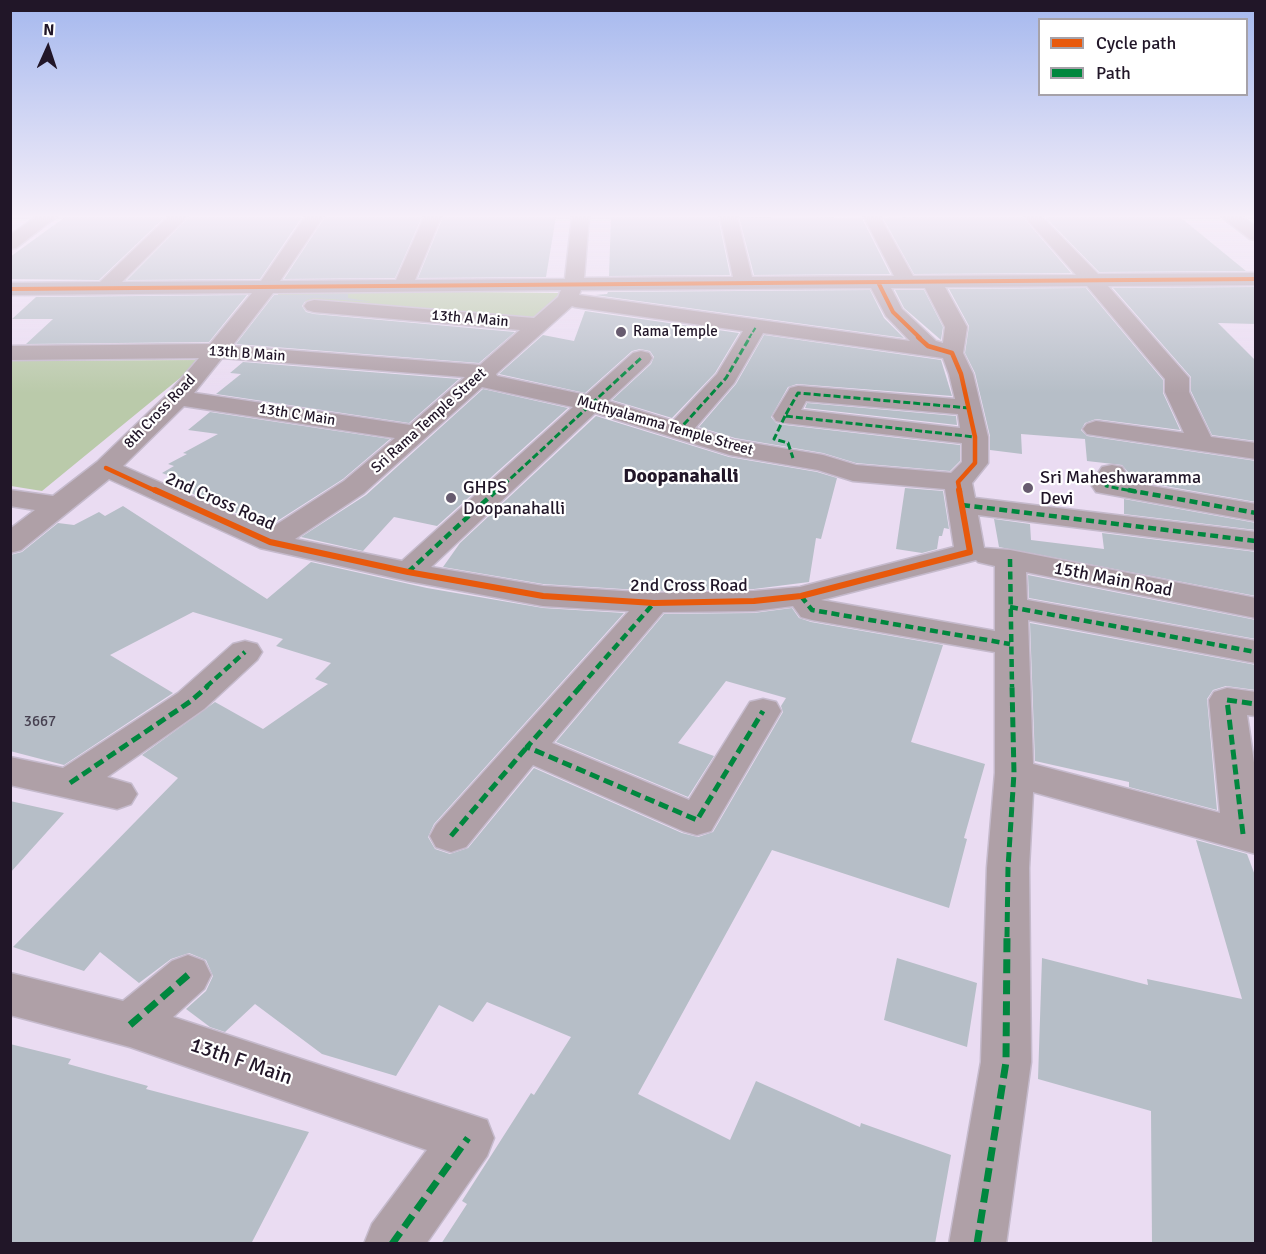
<!DOCTYPE html>
<html>
<head>
<meta charset="utf-8">
<style>
  body { margin:0 }
  #map { position:relative; width:1266px; height:1254px; overflow:hidden; background:#eadcf2; font-family:Signika,sans-serif }
  canvas { display:block }
  .frame { position:absolute; inset:0; border:12px solid #211628; pointer-events:none }
  .legend { position:absolute; left:1038px; top:18px; width:210px; height:78px; box-sizing:border-box; background:#fff; border:2px solid #a6a2a9; margin:0; padding:8px 10px; list-style:none; font-size:18px; color:#211628 }
  .legend li { display:flex; align-items:center; gap:12px; height:30px }
  .legend b { width:30px; border:2px solid #a6a2a9 }
  .north { position:absolute; left:18px; top:18px; width:60px; height:60px; -webkit-text-stroke:4px #fff; paint-order:stroke; rotate:3deg; font-size:16px; font-weight:700; line-height:24px; text-align:center; color:#211628 }
  .north::after { content:''; display:block; margin:auto; width:21px; height:27px; background:#211628; clip-path:polygon(50% 0,100% 100%,50% 72%,0 100%) }
</style>
</head>
<body>
<div id="map">
<canvas width="1266" height="1254"></canvas>
<div class="frame"></div>
<ul class="legend">
<li><b style="height:8px;background:#e8590c"></b>Cycle path</li>
<li><b style="height:8px;background:#00873e"></b>Path</li>
</ul>
<div class="north">N</div>
</div>
<script>
const ctx = document.querySelector('canvas').getContext('2d');
ctx.lineJoin = 'round';
function fill(path, color) {
  ctx.fillStyle = color;
  ctx.fill(path, 'evenodd');
}
function toPath(rows) {
  const path = new Path2D();
  for (const r of rows) {
    path.moveTo(r[0], r[1]);
    for (let i = 2; i < r.length; i += 2) path.lineTo(r[i], r[i + 1]);
  }
  return path;
}
function trace(path, color, width, dash) {
  ctx.strokeStyle = color;
  ctx.lineWidth = width;
  ctx.lineCap = dash ? 'butt' : 'round';
  ctx.setLineDash(dash || []);
  ctx.stroke(path);
}
function drawText(font, color, halo, rows, align = 'center') {
  ctx.font = font + ' Signika,sans-serif';
  ctx.lineWidth = 4.5;
  ctx.setLineDash([]);
  ctx.textBaseline = 'middle';
  ctx.strokeStyle = halo;
  ctx.fillStyle = color;
  for (const [text, x, y, turn = 0] of rows) {
    ctx.save();
    ctx.translate(x, y);
    ctx.rotate((+turn || 0) * Math.PI / 180);
    ctx.textAlign = isNaN(turn) ? turn : align;
    if (halo) ctx.strokeText(text, 0, 0);
    ctx.fillText(text, 0, 0);
    ctx.restore();
  }
}
const green = toPath([
  [280,290,561,293,534,323,276,299],
  [202,360,42,491,11,486,11,361]
]);
const building = toPath([
  [65,217,165,217,99,280,10,279,10,257],
  [189,217,302,217,260,279,127,280],
  [325,217,422,217,395,278,284,279],
  [443,217,556,217,546,277,418,278],
  [611,217,718,217,730,275,609,276],
  [739,217,862,218,890,274,754,275],
  [908,217,1023,217,1071,273,914,274,883,218],
  [1045,217,1180,217,1246,271,1099,272],
  [1256,287,1256,324,1218,323,1256,361,1256,441,1212,435,1191,391,1191,377,1113,288],
  [1086,288,1163,380,1163,393,1180,430,1096,419,1085,423,1081,430,1087,436,1256,461,1256,502,1125,479,1128,472,1122,465,1087,461,1085,439,1021,434,1022,454,990,450,990,436,975,373,965,353,969,326,949,289],
  [870,290,884,318,904,338,595,295,607,294,608,292],
  [895,290,924,290,943,327,941,340,904,308],
  [348,294,348,298,372,302,314,298,306,300,302,306,306,312,314,314,515,332,479,363,236,344,274,295],
  [247,295,209,342,26,344,53,319,12,319,36,297],
  [585,311,739,333,715,373,672,418,612,400,651,364,654,357,650,351,640,349,632,351,585,393,499,374,543,335,574,341],
  [764,335,941,360,952,396,797,384,788,387,771,417,776,423,785,425,960,445,960,461,950,471,856,463,823,453,735,438,699,427,736,384],
  [243,362,459,379,409,423,216,394,241,374,230,373],
  [483,389,568,408,437,526,394,517,363,551,301,537,366,495],
  [807,403,956,416,957,425,805,408],
  [210,412,390,439,343,479,268,527,168,483,178,479,162,473,174,466,168,464,187,454,183,453,218,434,188,430],
  [596,416,729,457,817,472,837,478,821,539,816,538,809,582,754,589,654,591,543,584,443,567,460,543],
  [905,488,943,491,949,529,944,528,942,536,939,536,937,549,922,553,896,549],
  [1124,499,1256,523,1256,530,1124,514],
  [123,506,267,599,311,562,427,588,543,608,624,613,434,824,428,837,435,849,450,854,468,848,534,768,682,833,698,837,713,832,783,712,781,706,786,698,726,681,678,743,714,756,688,797,556,742,664,614,754,613,792,608,799,618,811,622,943,645,911,742,985,764,964,838,967,839,949,908,772,850,638,1094,730,1140,756,1081,860,1127,861,1123,951,1155,935,1244,441,1244,467,1204,462,1201,531,1093,534,1095,571,1037,487,1002,473,1022,439,1005,396,1076,322,1054,255,1004,225,1032,210,1027,186,1009,206,991,213,976,206,960,189,953,171,959,139,983,100,952,84,971,13,947,178,778,142,755,215,702,263,729,328,684,315,679,331,663,276,646,283,639,193,612,110,655,173,693,64,765,10,751,10,555,22,552,58,523,74,525,99,512,105,516],
  [994,519,1030,524,1031,540,1104,549,1102,533,1256,552,1256,596,999,547],
  [1028,575,1256,620,1256,639,1029,598],
  [1030,623,1256,665,1256,690,1226,686,1213,690,1207,699,1217,810,1129,787,1129,782,1035,761],
  [10,801,64,813,10,873],
  [1196,840,1247,854,1256,878,1256,1244,1152,1244,1151,1111,1038,1079,1042,958,1148,985,1147,979,1242,999],
  [897,958,977,983,967,1047,884,1020],
  [10,1044,71,1059,68,1064,148,1086,146,1089,309,1132,251,1244,10,1244]
]);
const minor = toPath([
  [36,217,56,217,16,248,10,249,10,235,36,217],
  [168,217,187,217,122,282,261,281,305,217,323,217,280,281,396,280,424,217,441,217,415,280,565,279,572,217,589,217,584,278,733,277,720,217,737,217,752,277,894,276,864,217,880,217,913,276,1076,275,1025,217,1042,217,1098,274,1256,273,1256,285,1108,286,1189,378,1189,392,1211,437,1256,443,1256,459,1087,434,1083,429,1087,424,1096,421,1184,433,1165,392,1165,379,1087,286,945,287,967,327,963,353,973,374,988,437,988,463,972,483,975,498,1256,532,1256,550,978,515,984,548,1010,550,1256,598,1256,618,1026,572,1027,600,1256,641,1256,663,1028,620,1033,764,1220,813,1209,700,1214,692,1227,688,1256,692,1256,716,1247,715,1256,776,1256,854,1033,792,1029,868,1031,1062,1006,1244,949,1244,981,1062,987,868,995,773,995,652,812,620,801,617,793,606,754,611,663,612,552,743,689,800,750,702,763,699,776,702,781,711,711,831,697,835,683,831,533,765,466,847,451,852,436,847,430,836,436,825,629,611,543,606,408,581,260,548,109,479,21,550,10,553,10,529,35,510,10,506,10,490,53,496,97,462,169,393,199,358,10,360,10,346,210,344,252,293,10,295,10,283,100,282,168,217],
  [871,288,886,316,910,341,579,295,581,290,871,288],
  [891,288,925,288,945,327,943,343,936,341,902,309,891,288],
  [561,290,558,297,534,318,314,300,307,302,304,306,307,310,314,312,520,330,480,365,232,346,273,293,561,290],
  [572,306,575,307,743,331,717,374,673,421,608,401,649,363,652,358,649,353,641,351,633,353,586,395,497,376,496,374,572,306],
  [763,333,943,358,949,374,955,399,798,386,790,388,773,416,776,421,785,423,962,443,962,462,951,473,856,465,823,455,734,440,695,428,734,383,763,333],
  [222,358,465,377,410,425,194,393,222,358],
  [482,387,573,407,402,561,295,539,364,493,482,387],
  [806,401,958,414,960,428,801,410,806,401],
  [184,406,395,438,344,481,268,530,123,466,184,406],
  [595,413,730,455,818,470,853,481,945,489,954,547,800,587,754,591,654,593,543,586,431,567,595,413],
  [976,560,978,562,995,566,995,631,821,600,976,560],
  [1112,465,1122,467,1126,473,1122,481,1256,504,1256,521,1096,492,1092,486,1098,473,1102,467,1112,465],
  [245,641,257,644,262,652,257,660,204,709,107,777,131,784,137,794,131,804,117,809,10,785,10,757,63,768,178,693,233,644,245,641],
  [188,955,204,961,211,975,204,989,173,1017,487,1120,494,1138,487,1156,426,1244,364,1244,372,1224,427,1150,130,1047,10,1015,10,973,123,1001,172,961,188,955]
]);
const major = toPath([
  [1222,217,1242,217,1256,226,1256,240,1250,239,1222,217]
]);
const quietFar4 = toPath([
  [749,338,756,327]
]);
const quietFar3 = toPath([
  [970,408,798,393,785,416,975,437],
  [785,416,774,439,788,443,793,458],
  [677,432,726,378,750,337],
  [1112,473,1106,486,1137,492],
  [496,492,641,358]
]);
const quietFar2 = toPath([
  [1128,490,1256,513],
  [962,505,1256,541],
  [1010,559,1012,687],
  [408,572,497,490],
  [801,596,812,610,1010,644],
  [1010,607,1256,652],
  [206,687,245,652],
  [580,687,654,603]
]);
const quietFar1 = toPath([
  [581,686,527,747,697,820,763,711],
  [70,783,191,701,208,686],
  [1243,834,1227,700,1256,704],
  [451,836,527,747],
  [1007,937,1008,868,1014,773,1012,686]
]);
const quiet = toPath([
  [130,1025,188,975],
  [392,1244,468,1138],
  [977,1244,1006,1062,1007,935]
]);
const cyclewayFar2 = toPath([
  [878,282,893,312,920,338],
  [10,289,1256,279]
]);
const cyclewayFar1 = toPath([
  [918,337,928,346,952,353,961,374,975,437,975,463,958,482,960,492],
  [106,468,158,492]
]);
const cycleway = toPath([
  [155,490,270,542,408,572,543,596,654,603,754,601,801,596,970,552,959,490]
]);
const markers = [
  [621,332,6,"#675b6f"],
  [1028,488,6,"#675b6f"],
  [451,498,6,"#675b6f"]
];
const farStreetnames = [
  ["13th A Main",470,319,5],
  ["13th B Main",247,354,4],
  ["8th Cross Road",160,412,-46],
  ["13th C Main",297,415,9],
  ["Sri Rama Temple Street",429,421,-42],
  ["Muthyalamma Temple Street",665,426,16]
];
const farPoinames = [
  ["Rama Temple",633,332]
];
const numberNames = [
  ["3667",40,722]
];
const poiNames = [
  ["Sri Maheshwaramma",1040,478],
  ["Devi",1040,499],
  ["GHPS",463,488],
  ["Doopanahalli",463,509]
];
const streetNames = [
  ["2nd Cross Road",220,502,24],
  ["15th Main Road",1113,580,11],
  ["2nd Cross Road",689,586]
];
const neighbourhoodNames = [
  ["Doopanahalli",681,477]
];
const nearStreetnames = [
  ["13th F Main",241,1062,19]
];
fill(green, '#bacaaa');
fill(building, '#b6bec7');
trace(minor, '#c5bacc', 3);
trace(major, '#c5bacc', 3);
fill(minor, '#afa0a7');
fill(major, '#b3a0ac');
trace(quietFar4, '#00873e', 2, [5, 2]);
trace(quietFar3, '#00873e', 3, [7, 3]);
trace(quietFar2, '#00873e', 4.5, [8, 4.5]);
trace(quietFar1, '#00873e', 5, [10, 5]);
trace(quiet, '#00873e', 7, [14, 7]);
trace(cyclewayFar2, '#e8590c', 4);
trace(cyclewayFar1, '#e8590c', 4.5);
trace(cycleway, '#e8590c', 6);
const sky = ctx.createLinearGradient(0, 0, 0, 393);
sky.addColorStop(0, '#a5b8ee');
sky.addColorStop(0.55, '#f6eff9');
sky.addColorStop(1, '#f6eff900');
ctx.fillStyle = sky;
ctx.fillRect(0, 0, 1266, 393);
for (const [x, y, r, color] of markers) {
  const dot = new Path2D();
  dot.arc(x, y, r, 0, 2 * Math.PI);
  ctx.fillStyle = color;
  ctx.fill(dot);
  trace(dot, '#fff', 2);
}
drawText('15px', '#211628', '#fff', farStreetnames);
drawText('15px', '#211628', '#fff', farPoinames, 'left');
drawText('15px', '#464050', null, numberNames);
drawText('18px', '#211628', '#fff', poiNames, 'left');
drawText('18px', '#211628', '#fff', streetNames);
drawText('bold 20px', '#211628', '#fff', neighbourhoodNames);
drawText('21px', '#211628', '#fff', nearStreetnames);
</script>
</body>
</html>
